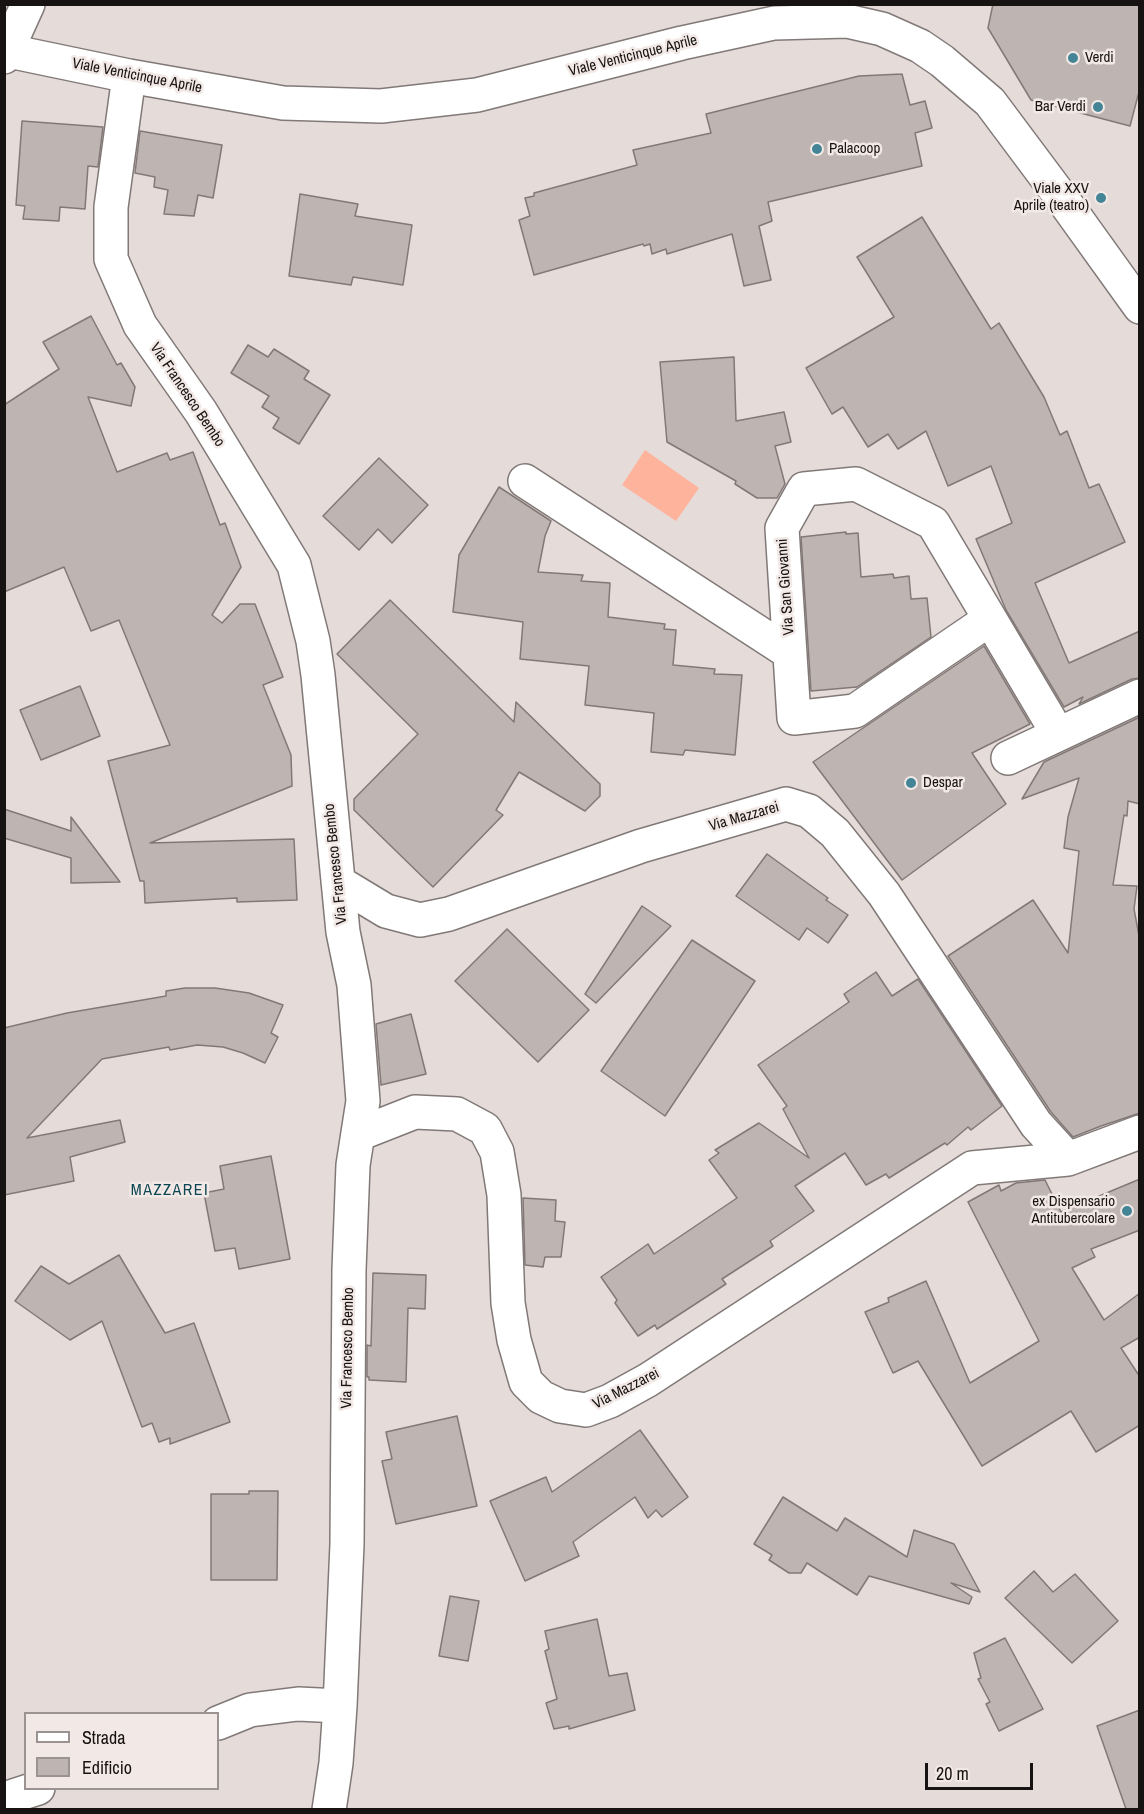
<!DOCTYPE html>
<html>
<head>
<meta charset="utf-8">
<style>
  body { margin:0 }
  #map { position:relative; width:1144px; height:1814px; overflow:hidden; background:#e5dcd9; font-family:"Archivo Narrow",sans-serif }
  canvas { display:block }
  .frame { position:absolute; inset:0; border:6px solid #161312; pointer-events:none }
  .legend { position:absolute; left:24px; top:1712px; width:195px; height:78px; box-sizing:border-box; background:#f2e9e6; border:2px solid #9a9391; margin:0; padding:8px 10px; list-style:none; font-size:18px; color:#161312 }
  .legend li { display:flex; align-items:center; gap:12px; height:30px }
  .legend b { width:30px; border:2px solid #9a9391 }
  .scale { position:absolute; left:925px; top:1763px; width:108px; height:27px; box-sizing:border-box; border:3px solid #161312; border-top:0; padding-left:8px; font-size:18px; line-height:21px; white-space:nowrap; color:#161312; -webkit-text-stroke:4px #f2e9e6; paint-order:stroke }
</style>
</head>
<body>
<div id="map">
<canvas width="1144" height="1814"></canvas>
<div class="frame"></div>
<ul class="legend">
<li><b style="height:8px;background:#fff"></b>Strada</li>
<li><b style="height:16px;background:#beb5b2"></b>Edificio</li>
</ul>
<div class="scale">20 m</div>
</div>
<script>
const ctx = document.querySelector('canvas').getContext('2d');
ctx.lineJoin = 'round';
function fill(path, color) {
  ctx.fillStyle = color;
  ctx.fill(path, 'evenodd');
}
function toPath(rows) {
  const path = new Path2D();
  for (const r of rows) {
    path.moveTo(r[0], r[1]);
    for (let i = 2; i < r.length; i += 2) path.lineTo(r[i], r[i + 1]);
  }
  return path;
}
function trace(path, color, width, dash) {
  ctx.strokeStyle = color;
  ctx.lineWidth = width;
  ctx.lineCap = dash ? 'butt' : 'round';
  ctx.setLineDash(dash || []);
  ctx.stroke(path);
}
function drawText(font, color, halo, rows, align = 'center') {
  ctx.font = font + ' "Archivo Narrow",sans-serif';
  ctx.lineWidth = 5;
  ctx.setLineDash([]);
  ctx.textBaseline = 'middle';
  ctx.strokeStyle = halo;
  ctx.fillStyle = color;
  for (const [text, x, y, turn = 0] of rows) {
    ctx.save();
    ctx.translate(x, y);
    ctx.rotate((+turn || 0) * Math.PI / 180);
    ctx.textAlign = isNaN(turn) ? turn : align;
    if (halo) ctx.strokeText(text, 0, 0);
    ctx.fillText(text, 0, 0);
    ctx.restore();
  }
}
const green = toPath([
  [645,450,699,488,676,521,622,485]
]);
const building = toPath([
  [993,4,1140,4,1140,88,1130,126,1031,100,988,28,993,4],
  [902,74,910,105,925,101,932,128,915,133,922,166,768,202,772,221,759,226,771,280,744,286,732,234,667,254,666,249,652,254,650,244,644,246,643,244,534,275,519,220,530,216,525,198,534,196,534,193,637,165,633,150,711,133,706,114,859,76,902,74],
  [22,121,103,127,98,167,88,166,85,209,60,207,59,221,23,219,25,206,16,205,22,121],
  [140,131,222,145,213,198,198,195,194,216,164,214,168,190,154,187,155,177,135,173,140,131],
  [300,194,358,204,355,216,412,225,403,285,353,277,351,285,289,276,300,194],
  [922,217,991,329,999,323,1044,397,1060,435,1067,431,1089,488,1099,484,1125,542,1035,583,1069,663,1140,631,1140,678,1132,679,1079,704,1083,697,1064,707,1006,610,976,539,1012,523,991,466,948,486,926,431,898,449,888,434,868,447,843,407,832,414,806,368,894,317,857,257,922,217],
  [91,316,117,365,121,363,135,387,131,406,88,397,117,472,167,453,170,460,193,452,220,525,225,523,241,567,212,615,222,623,240,604,255,604,283,677,263,685,291,755,292,786,150,843,294,839,297,900,237,902,237,898,145,903,144,881,140,881,108,761,170,745,119,620,91,631,64,567,4,592,4,405,59,369,43,342,91,316],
  [248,345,268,357,274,349,309,371,304,379,330,395,299,444,273,428,279,418,262,407,269,396,231,373,248,345],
  [734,357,736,421,784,412,791,442,775,446,785,484,777,498,757,498,735,484,736,481,667,442,660,362,734,357],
  [379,458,428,505,392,543,378,529,359,550,323,516,379,458],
  [499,487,551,521,545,536,538,572,583,575,581,581,610,583,608,617,665,624,664,629,676,630,673,665,715,669,714,674,742,675,735,755,685,750,683,755,651,752,654,713,585,705,589,666,520,659,523,622,453,612,459,555,499,487],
  [846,532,846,534,858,533,861,577,893,574,894,578,909,576,911,599,927,598,931,637,857,687,811,691,801,537,846,532],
  [390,600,514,722,516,702,600,784,600,796,585,811,519,772,496,810,503,815,433,887,354,810,354,799,418,734,337,654,390,600],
  [984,646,1030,724,972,753,1006,804,902,880,813,762,984,646],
  [80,686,100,736,41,760,20,710,80,686],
  [1140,717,1140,804,1128,801,1127,816,1124,815,1113,885,1137,886,1134,909,1140,941,1140,1113,1101,1126,1073,1137,1051,1112,948,956,1033,900,1068,953,1079,851,1064,848,1068,817,1079,778,1022,799,1044,762,1140,717],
  [4,809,71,831,71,817,120,882,71,883,71,858,4,838,4,809],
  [767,854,828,898,826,900,848,915,828,943,807,928,799,940,736,896,767,854],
  [642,906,671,926,596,1003,585,994,642,906],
  [507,929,589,1010,538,1062,455,981,507,929],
  [692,940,755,981,665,1116,601,1071,692,940],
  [876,972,892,996,918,979,1002,1106,971,1130,968,1127,947,1145,945,1143,889,1178,886,1174,866,1185,845,1153,795,1186,814,1211,770,1241,773,1246,722,1279,726,1284,657,1329,655,1325,638,1336,615,1303,617,1300,601,1277,648,1244,654,1254,737,1198,709,1160,719,1153,715,1150,759,1123,809,1158,783,1109,787,1106,758,1065,849,1002,844,994,876,972],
  [185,988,215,988,249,993,283,1005,271,1033,278,1037,265,1063,243,1053,223,1047,197,1045,170,1050,169,1047,102,1059,27,1138,120,1120,125,1142,70,1157,74,1181,4,1195,4,1028,67,1013,166,996,166,991,185,988],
  [411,1014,426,1074,381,1085,376,1024,411,1014],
  [271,1156,290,1259,239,1269,235,1248,215,1251,204,1193,224,1189,220,1166,271,1156],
  [1140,1179,1140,1230,1091,1249,1095,1257,1072,1268,1104,1320,1140,1293,1140,1337,1121,1348,1140,1377,1140,1425,1096,1452,1071,1411,982,1466,918,1361,893,1373,865,1312,889,1302,888,1298,926,1281,970,1383,1039,1341,968,1202,999,1185,1001,1191,1016,1183,1045,1180,1061,1212,1140,1179],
  [523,1198,556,1200,555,1221,565,1222,561,1257,545,1257,543,1267,525,1265,523,1198],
  [119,1255,165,1333,194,1323,230,1422,170,1444,170,1438,159,1442,152,1423,142,1427,102,1321,70,1340,15,1301,41,1266,69,1284,119,1255],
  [373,1273,426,1275,425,1309,408,1308,406,1382,369,1380,369,1377,367,1377,367,1345,371,1346,373,1273],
  [457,1416,477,1506,396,1524,382,1461,392,1459,386,1432,457,1416],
  [640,1430,688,1497,662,1517,656,1510,648,1518,635,1497,573,1542,579,1556,525,1581,490,1501,546,1477,552,1492,640,1430],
  [249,1491,278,1491,277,1580,211,1580,211,1494,249,1494,249,1491],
  [783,1497,837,1531,845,1518,907,1557,914,1530,954,1544,980,1592,951,1583,972,1597,969,1604,869,1576,857,1595,807,1563,801,1573,789,1573,769,1560,772,1555,754,1544,783,1497],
  [1034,1571,1053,1592,1075,1574,1118,1621,1072,1663,1005,1598,1034,1571],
  [450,1596,479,1601,468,1661,439,1656,450,1596],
  [597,1619,609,1676,627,1673,635,1710,569,1729,569,1726,554,1729,546,1703,557,1699,545,1651,549,1649,545,1631,597,1619],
  [1005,1638,1043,1709,999,1731,986,1704,990,1702,978,1679,981,1678,974,1653,1005,1638],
  [1140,1710,1140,1809,1126,1809,1097,1726,1140,1710]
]);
const minor = toPath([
  [4,50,129,76,283,103,381,106,477,95,682,43,774,23,847,21,882,29,920,46,942,61,990,102,1061,197,1140,307],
  [4,57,28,4],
  [129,76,111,207,111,259,140,325,201,412,294,565,313,641,318,675,343,932,354,985,363,1101,353,1165,349,1270,347,1544,340,1706,336,1763,329,1810],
  [525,481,790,653],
  [990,619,855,711,794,718,782,528,804,489,856,484,933,523,990,619,1058,734],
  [1008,758,1140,696],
  [338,882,386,911,420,920,449,914,641,846,786,804,809,811,835,833,884,894,1036,1124,1068,1159,1140,1132],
  [359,1134,415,1112,457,1114,485,1129,497,1152,504,1195,508,1303,514,1340,526,1382,541,1397,560,1406,586,1410,610,1401,648,1380,972,1168,1068,1159],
  [218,1723,250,1710,298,1704,340,1706],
  [4,1799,38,1788]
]);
const markers = [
  [1073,58,6,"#438596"],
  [1098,107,6,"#438596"],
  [817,149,6,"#438596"],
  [1101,198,6,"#438596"],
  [911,783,6,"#438596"],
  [1127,1211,6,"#438596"]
];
const streetNames = [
  ["Viale Venticinque Aprile",633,56,-14],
  ["Viale Venticinque Aprile",137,76,11],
  ["Via Francesco Bembo",187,395,56],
  ["Via San Giovanni",786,587,-94],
  ["Via Mazzarei",744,817,-16],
  ["Via Francesco Bembo",336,864,-96],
  ["Via Francesco Bembo",348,1348,-89],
  ["Via Mazzarei",626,1389,-27]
];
const poiNames = [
  ["Verdi",1085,58],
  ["Bar Verdi",1086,107,"right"],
  ["Palacoop",829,149],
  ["Viale XXV",1089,189,"right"],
  ["Aprile (teatro)",1089,206,"right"],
  ["Despar",923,783],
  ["ex Dispensario",1115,1202,"right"],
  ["Antitubercolare",1115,1219,"right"]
];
const neighbourhoodNames = [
  ["MAZZAREI",170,1191]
];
fill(green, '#feb39c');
fill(building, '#beb5b2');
trace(building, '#827977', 1.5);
trace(minor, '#817977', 36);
trace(minor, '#fff', 33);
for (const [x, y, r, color] of markers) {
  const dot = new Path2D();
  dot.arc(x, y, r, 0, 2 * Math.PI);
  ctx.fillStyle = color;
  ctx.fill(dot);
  trace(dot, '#f2e9e6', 2);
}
drawText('15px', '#161312', '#f2e9e6', streetNames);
drawText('15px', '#161312', '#f2e9e6', poiNames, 'left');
ctx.letterSpacing = '1.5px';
drawText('16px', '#0c4653', '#f2e9e6', neighbourhoodNames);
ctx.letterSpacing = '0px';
</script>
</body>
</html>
